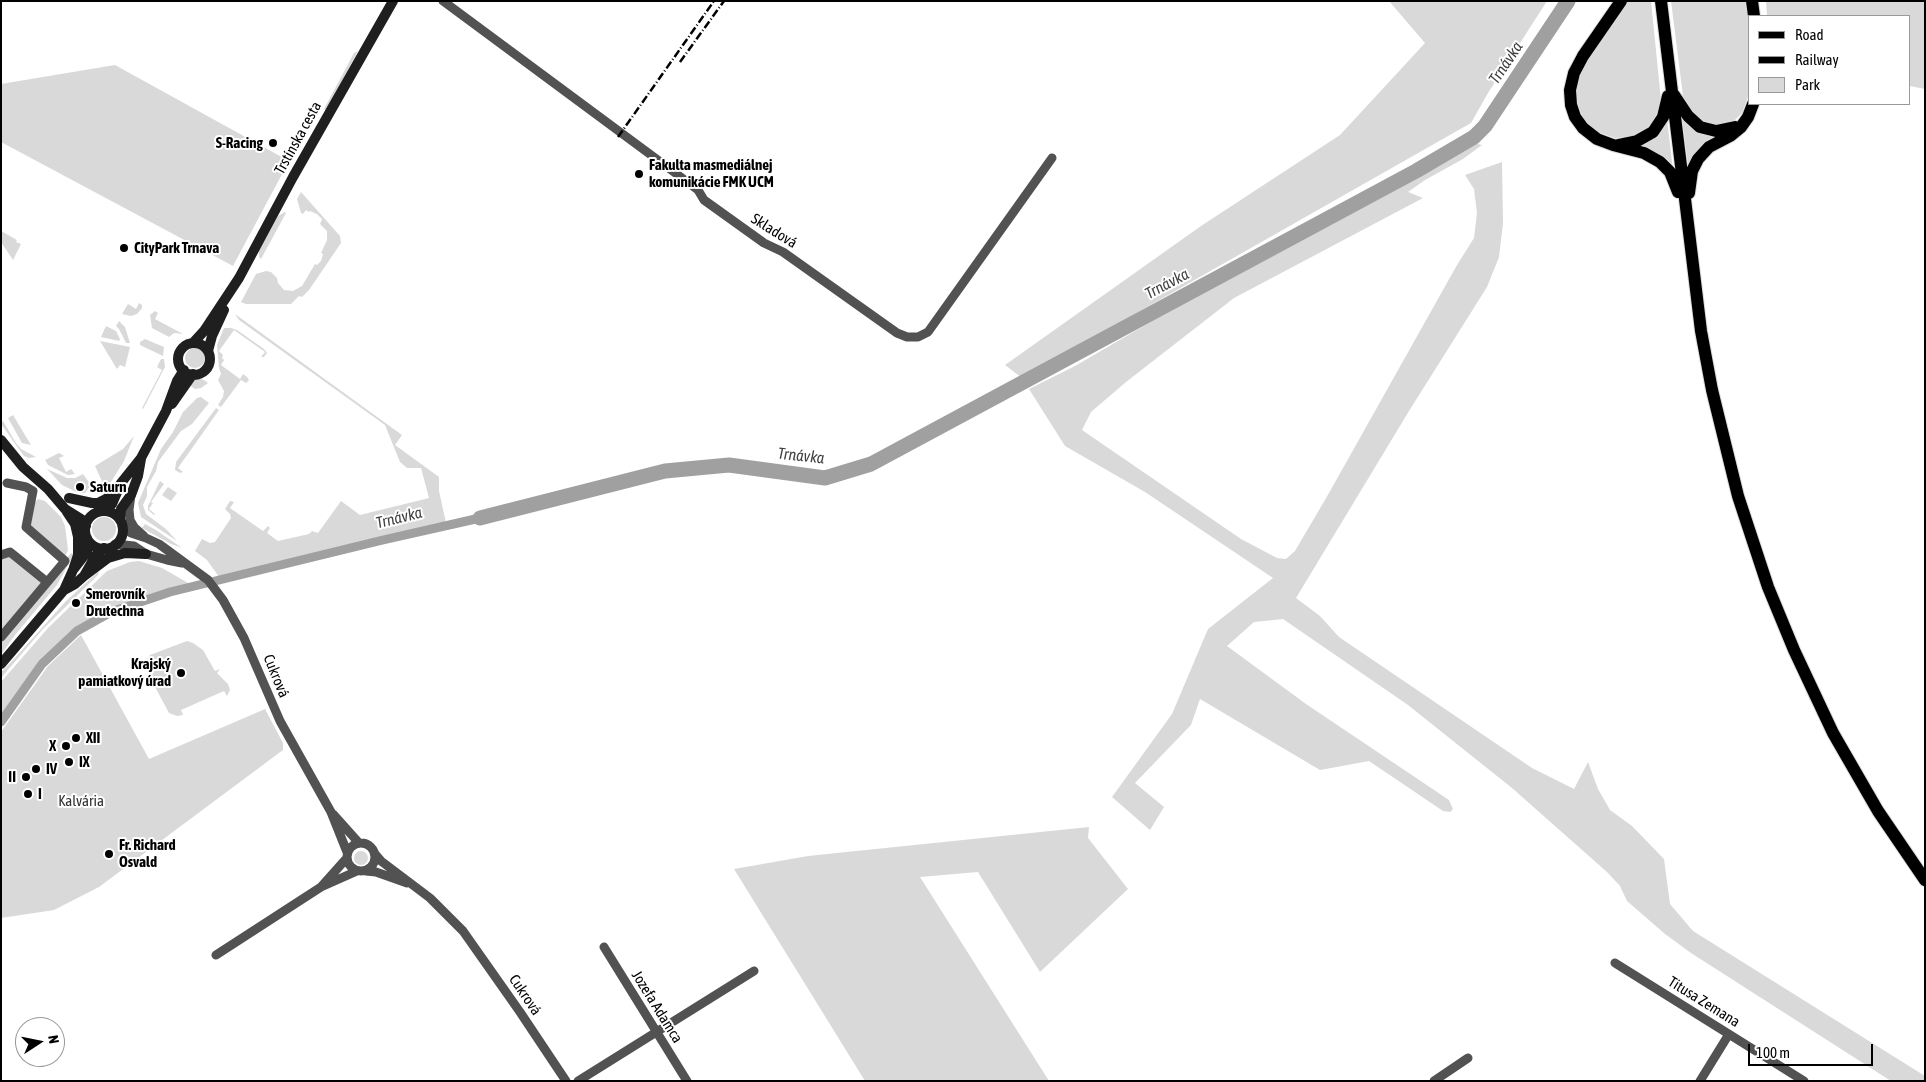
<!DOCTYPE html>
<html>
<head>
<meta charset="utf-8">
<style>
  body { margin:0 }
  #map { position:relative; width:1926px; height:1082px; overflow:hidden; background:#fff; font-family:"Asap Condensed",sans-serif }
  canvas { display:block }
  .frame { position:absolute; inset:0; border:2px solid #000; pointer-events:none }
  .legend { position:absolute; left:1748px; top:15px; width:162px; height:90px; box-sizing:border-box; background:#fff; border:1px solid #999; margin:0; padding:6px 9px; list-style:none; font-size:15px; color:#000 }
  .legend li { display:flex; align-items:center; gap:10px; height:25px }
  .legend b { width:25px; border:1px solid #999 }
  .north { position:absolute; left:15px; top:1017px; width:50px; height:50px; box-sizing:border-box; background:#fff; border:1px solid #999; border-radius:50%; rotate:79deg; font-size:14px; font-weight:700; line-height:20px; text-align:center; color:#000 }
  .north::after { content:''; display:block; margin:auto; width:18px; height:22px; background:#000; clip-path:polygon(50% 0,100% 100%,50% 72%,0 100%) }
  .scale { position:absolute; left:1748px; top:1044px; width:125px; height:22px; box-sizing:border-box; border:2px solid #000; border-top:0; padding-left:6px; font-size:15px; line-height:18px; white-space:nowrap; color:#000; -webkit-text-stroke:4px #fff; paint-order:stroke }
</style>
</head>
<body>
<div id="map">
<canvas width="1926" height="1082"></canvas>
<div class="frame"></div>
<ul class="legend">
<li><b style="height:6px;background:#000"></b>Road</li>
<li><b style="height:6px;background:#000"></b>Railway</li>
<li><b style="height:14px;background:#d9d9d9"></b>Park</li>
</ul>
<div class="north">N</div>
<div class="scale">100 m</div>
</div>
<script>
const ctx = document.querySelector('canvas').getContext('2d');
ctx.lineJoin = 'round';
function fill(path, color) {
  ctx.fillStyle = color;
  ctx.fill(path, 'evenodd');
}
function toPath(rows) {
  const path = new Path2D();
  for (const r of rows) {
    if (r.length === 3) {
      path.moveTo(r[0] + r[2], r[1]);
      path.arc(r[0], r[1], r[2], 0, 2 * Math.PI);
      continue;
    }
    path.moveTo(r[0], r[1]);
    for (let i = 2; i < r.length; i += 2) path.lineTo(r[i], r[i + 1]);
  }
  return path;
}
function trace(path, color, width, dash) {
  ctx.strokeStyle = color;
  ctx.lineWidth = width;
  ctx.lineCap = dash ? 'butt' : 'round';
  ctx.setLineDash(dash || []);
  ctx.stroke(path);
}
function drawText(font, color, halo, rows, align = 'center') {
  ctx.font = font + ' "Asap Condensed",sans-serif';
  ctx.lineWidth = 4;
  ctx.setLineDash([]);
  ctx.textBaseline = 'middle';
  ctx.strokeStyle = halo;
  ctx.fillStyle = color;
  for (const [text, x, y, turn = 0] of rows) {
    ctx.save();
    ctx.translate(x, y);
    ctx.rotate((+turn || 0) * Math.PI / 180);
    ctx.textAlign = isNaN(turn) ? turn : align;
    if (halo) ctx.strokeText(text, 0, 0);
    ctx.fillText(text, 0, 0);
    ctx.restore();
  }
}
const green = toPath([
  [1389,1,1547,1,1488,93,1471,123,1022,378,1005,365,1201,226,1340,135,1425,43],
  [1627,1,1651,1,1661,100,1658,113,1653,123,1645,131,1633,137,1615,138,1595,131,1584,119,1577,104,1575,87,1582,68],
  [1671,1,1746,1,1750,25,1750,80,1748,97,1742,113,1734,121,1725,126,1703,124,1688,108,1683,96],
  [1766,1,1925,1,1925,89,1910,86,1910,16,1767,16],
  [358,51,326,110,324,109,354,53],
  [115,65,289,161,233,266,1,142,1,84],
  [1682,118,1718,136,1700,148,1688,165],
  [1667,119,1673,170,1636,145],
  [1474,143,1482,145,1463,159,1425,180,1408,192,1423,198,1234,298,1126,382,1091,412,1082,430,1241,539,1277,558,1286,559,1295,551,1329,493,1457,265,1474,238,1477,213,1474,189,1465,175,1502,162,1503,223,1499,257,1487,287,1409,411,1296,598,1320,616,1339,637,1532,768,1574,789,1588,762,1598,789,1610,810,1632,826,1664,859,1670,904,1693,931,1925,1076,1925,1081,1891,1081,1691,953,1665,934,1627,901,1620,886,1607,872,1512,788,1408,705,1283,619,1254,622,1227,646,1306,704,1449,800,1453,809,1450,812,1443,811,1369,761,1320,770,1200,699,1191,725,1135,783,1164,807,1150,830,1112,797,1172,714,1208,629,1273,578,1145,492,1065,446,1029,389,1075,366,1154,320,1399,188],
  [301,192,340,236,341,243,309,290,302,297,299,296,291,304,246,304,241,302,256,274,266,271,271,272,277,278,278,283,284,290,293,291,302,286,315,264,317,265,321,261,323,254,321,253,327,240,327,231,320,224,322,219,317,214,310,211,309,212,306,210,303,214,301,213,297,199],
  [285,212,286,213,261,259,259,257,259,251,278,216],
  [1,231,17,240,16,242,21,244,13,260,1,242],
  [139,303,142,305,142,308,137,314,131,316,122,314,128,304,136,309],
  [155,311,158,313,155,319,183,334,174,333,169,337,152,328,150,315],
  [235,314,402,435,395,445,439,477,439,491,446,523,219,577,207,560,195,551,202,539,210,543,215,542,231,518,230,514,225,509,230,501,234,502,230,508,263,531,268,526,270,528,267,533,278,541,309,534,312,531,318,533,341,501,360,515,429,498,421,468,407,468,400,462,385,425,239,320],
  [119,321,125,327,130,343,126,343,119,329,116,326],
  [106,326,116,331,120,339,119,341,101,337],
  [224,328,231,328,237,330,264,349,267,353,264,357,261,357,265,352,234,330,219,351,223,355,222,358,224,360,221,365,240,379,243,374,247,377,249,380,246,383,241,380,221,407,218,405,223,397,224,391,218,380,221,374,219,368,217,345],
  [145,339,164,347,163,356,140,345,140,342],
  [100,341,130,347,125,367,120,365,117,369],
  [195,358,10],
  [161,359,164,359,165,367,143,409,142,408,162,370,157,367],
  [197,378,204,380,208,383,201,388,195,389,189,385],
  [201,397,209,403,192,424,181,431,158,462,156,471,147,487,147,496,143,505,146,514,166,529,177,541,141,517,138,503,161,449,173,432,183,412,197,398],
  [216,408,219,410,178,468,183,472,180,473,175,470,176,462],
  [13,415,31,445,22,443,8,418],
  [3,421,16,443,21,449,36,457,29,458,24,456,1,424],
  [134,436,124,461,111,482,105,488,95,466,123,449],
  [59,453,64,456,59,458,66,472,71,469,75,474,68,475,48,465,45,460],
  [47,469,67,478,75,478,83,474,91,485,85,493,76,492,62,485],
  [160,481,164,484,151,502,153,503,149,509,155,514,154,515,148,510,148,506],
  [168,487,177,493,171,501,162,495],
  [38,499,45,501,61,517,65,526,68,550,65,557,29,526,33,504],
  [104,529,12],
  [145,524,156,530,182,548,171,544,142,528],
  [71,553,74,554,57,585,15,635,1,655,1,641],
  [9,556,42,583,1,632,1,558],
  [139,561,162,568,190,584,131,600,97,615,80,626,52,650,39,666,1,719,1,682,28,651,48,628,107,571,130,562],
  [99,571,98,575,43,629,1,678,1,672,13,660,66,601],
  [81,635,149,759,265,709,283,743,283,750,99,887,54,910,1,918,1,732,48,666],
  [187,641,193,643,203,650,215,671,220,669,217,673,228,684,230,690,227,696,224,691,181,710,183,715,177,716,169,713,146,670,146,664,147,659,150,655],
  [1089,827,1088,838,1128,889,1040,972,978,872,920,877,1049,1081,865,1081,734,869,808,856],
  [361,858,7]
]);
const canal = toPath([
  [1,722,42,664,77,631,111,612,170,592,383,540,480,518]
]);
const river = toPath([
  [480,518,665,471,729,465,825,478,871,464,1416,171,1474,137,1485,126,1568,1]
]);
const street = toPath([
  [443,1,674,172,698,190,704,200,764,243,783,252,897,333,907,337,918,337,928,332,1052,158],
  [131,495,129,510,130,520,134,527,144,536],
  [122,526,131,533,146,538,159,544,208,580,223,600,244,638,280,721,331,812,347,852],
  [115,544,134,546,146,554,167,560,182,563],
  [1,555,10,552,47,582],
  [1,637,65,561,26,527,33,491,26,487,7,483],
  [333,814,359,843],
  [361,857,14],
  [375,854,381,861,430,898,463,931,520,1012,566,1081],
  [366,871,376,872,407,883],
  [321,887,346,859],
  [604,947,687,1081],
  [216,955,321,887,357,871],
  [1615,963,1804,1081],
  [578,1081,754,971],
  [1434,1081,1468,1058],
  [1700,1081,1729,1034]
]);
const secondary = toPath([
  [193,343,204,331,239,278,293,177,393,1],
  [194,359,16],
  [208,351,212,336,224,310],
  [172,404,193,374],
  [1,440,23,467,48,489,65,509,81,519,86,526],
  [69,498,92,503,98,503,106,499,116,489],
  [105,511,112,504,121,483,141,458,166,411,177,381,184,370],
  [104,530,19],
  [67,512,75,524,78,537,78,555,74,567],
  [120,520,121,509,131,495,138,476,141,459],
  [84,576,108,558,125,553,146,554],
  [64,590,75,584,84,576,96,555,104,548],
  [1,664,64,590,73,570,87,552,87,538]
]);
const primary = toPath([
  [1621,1,1583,56,1574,73,1570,90,1571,105,1575,117,1583,128,1597,139,1613,145,1644,153,1660,162,1670,172,1678,192],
  [1661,1,1701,331,1712,390,1738,496,1768,587,1794,650,1833,733,1878,811,1925,880],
  [1752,1,1754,16],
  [1674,95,1688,116,1700,127,1716,131,1735,127],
  [1618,145,1637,141,1653,132,1663,117,1668,96],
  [1689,193,1692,171,1698,159,1709,147,1730,136,1741,127,1748,117,1753,104]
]);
const rail = toPath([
  [680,62,724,1],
  [618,137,714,1]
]);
const markers = [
  [273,143,5,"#000"],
  [639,174,5,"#000"],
  [124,248,5,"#000"],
  [80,487,5,"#000"],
  [76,603,5,"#000"],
  [181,673,5,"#000"],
  [76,738,5,"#000"],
  [66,746,5,"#000"],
  [69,762,5,"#000"],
  [36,769,5,"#000"],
  [26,777,5,"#000"],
  [28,794,5,"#000"],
  [109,854,5,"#000"]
];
const streetNames = [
  ["Trstínska cesta",298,138,-61],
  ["Skladová",774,231,32],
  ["Cukrová",276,676,68],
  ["Cukrová",525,995,56],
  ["Titusa Zemana",1704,1002,32],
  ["Jozefa Adamca",657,1007,58]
];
const poiNames = [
  ["S-Racing",263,143,"right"],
  ["Fakulta masmediálnej",649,165],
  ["komunikácie FMK UCM",649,182],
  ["CityPark Trnava",134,248],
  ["Saturn",90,487],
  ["Smerovník",86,594],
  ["Drutechna",86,611],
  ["Krajský",171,664,"right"],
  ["pamiatkový úrad",171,681,"right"],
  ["XII",86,738],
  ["X",56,746,"right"],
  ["IX",79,762],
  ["IV",46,769],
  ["II",16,777,"right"],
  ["I",38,794],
  ["Fr. Richard",119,845],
  ["Osvald",119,862]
];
const parkNames = [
  ["Kalvária",81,801]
];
const waterNames = [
  ["Trnávka",1506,63,-56],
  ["Trnávka",1167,284,-28],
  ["Trnávka",801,456,6],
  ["Trnávka",399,518,-14]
];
fill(green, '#d9d9d9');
trace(canal, '#a0a0a0', 9);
trace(river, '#a0a0a0', 15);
trace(primary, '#dbdbdb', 14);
trace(street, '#525252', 9);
trace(secondary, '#1f1f1f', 10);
trace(primary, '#000', 12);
trace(rail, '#000', 2.5, [8, 2.5, 1, 2.5]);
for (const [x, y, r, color] of markers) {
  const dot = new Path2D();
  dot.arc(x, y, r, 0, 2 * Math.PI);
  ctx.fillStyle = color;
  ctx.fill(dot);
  trace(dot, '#fff', 2);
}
drawText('15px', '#000', '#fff', streetNames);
drawText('bold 15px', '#000', '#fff', poiNames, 'left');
drawText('15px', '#303030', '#fff', parkNames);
drawText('italic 16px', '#414141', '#fff', waterNames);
</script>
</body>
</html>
